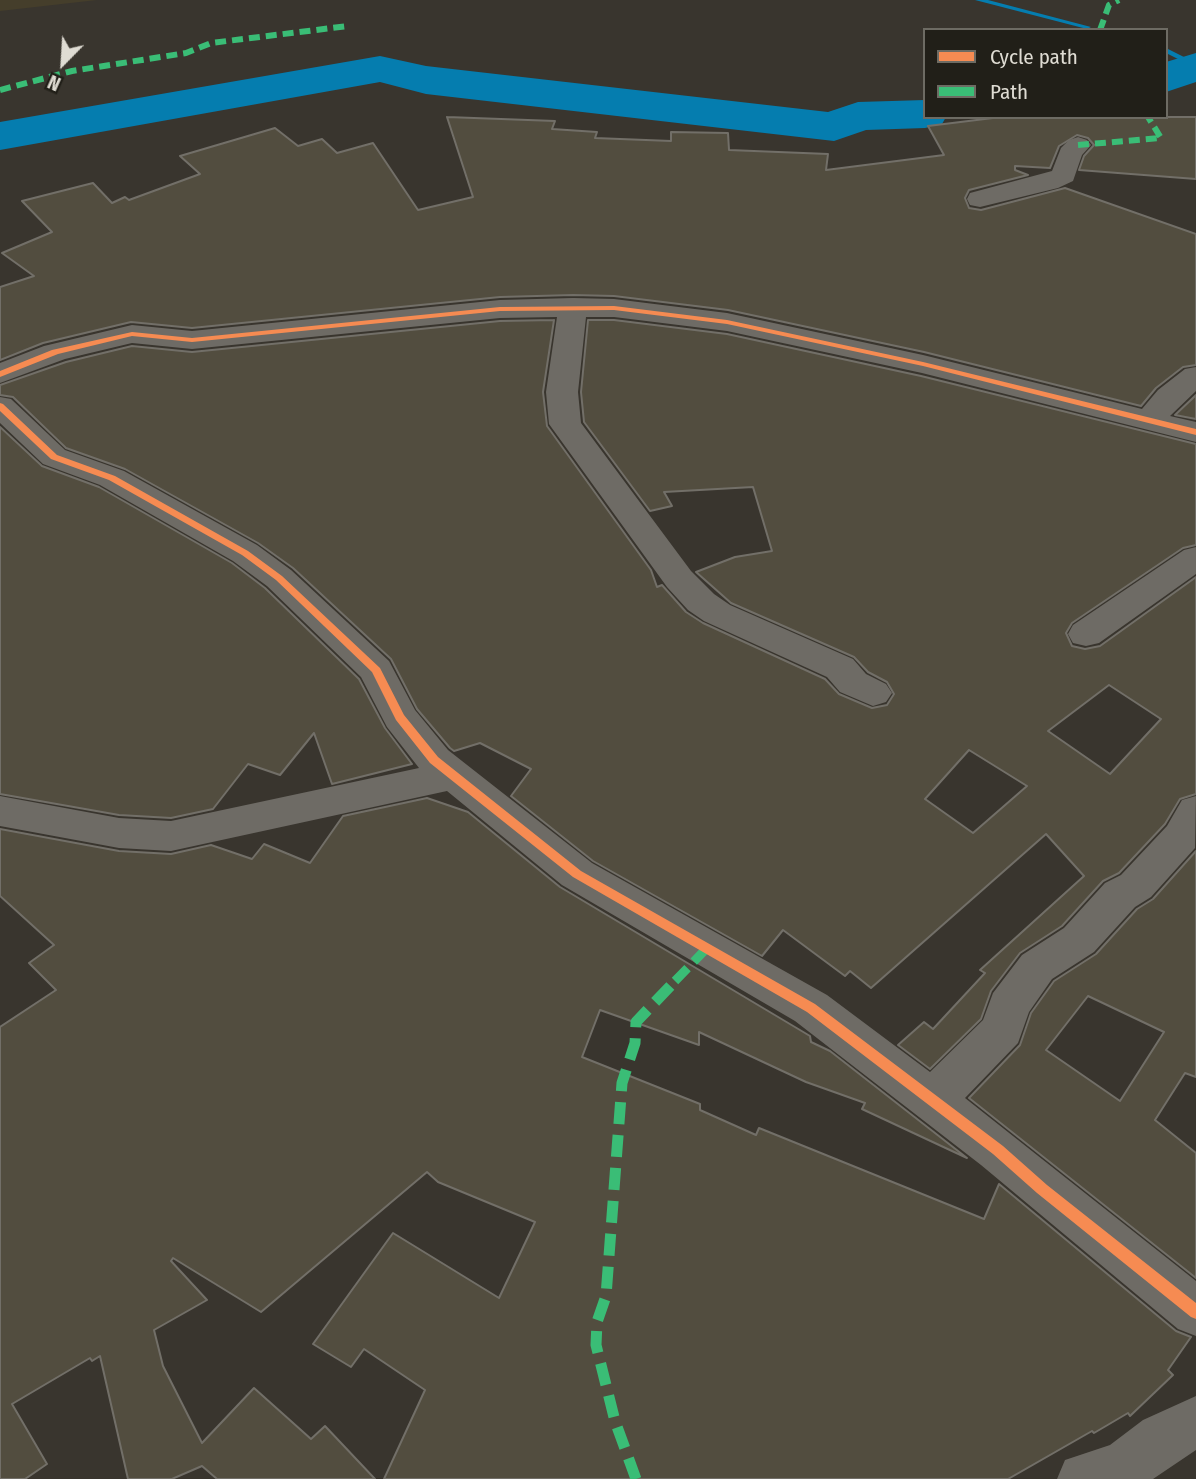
<!DOCTYPE html>
<html>
<head>
<meta charset="utf-8">
<style>
  body { margin:0 }
  #map { position:relative; width:1196px; height:1479px; overflow:hidden; background:#39352e; font-family:"Fira Sans Condensed",sans-serif }
  canvas { display:block }
  .legend { position:absolute; left:923px; top:28px; width:245px; height:91px; box-sizing:border-box; background:#211f18; border:2px solid #6d6b63; margin:0; padding:9px 12px; list-style:none; font-size:21px; color:#dfdcd3 }
  .legend li { display:flex; align-items:center; gap:14px; height:35px }
  .legend b { width:35px; border:2px solid #6d6b63 }
  .north { position:absolute; left:28px; top:28px; width:70px; height:70px; -webkit-text-stroke:5px #211f18; paint-order:stroke; rotate:204deg; font-size:19px; font-weight:700; line-height:28px; text-align:center; color:#dfdcd3 }
  .north::after { content:''; display:block; margin:auto; width:24px; height:32px; background:#dfdcd3; clip-path:polygon(50% 0,100% 100%,50% 72%,0 100%) }
</style>
</head>
<body>
<div id="map">
<canvas width="1196" height="1479"></canvas>
<ul class="legend">
<li><b style="height:9px;background:#f68b52"></b>Cycle path</li>
<li><b style="height:9px;background:#3abd76"></b>Path</li>
</ul>
<div class="north">N</div>
</div>
<script>
const ctx = document.querySelector('canvas').getContext('2d');
ctx.lineJoin = 'round';
function fill(path, color) {
  ctx.fillStyle = color;
  ctx.fill(path, 'evenodd');
}
function toPath(rows) {
  const path = new Path2D();
  for (const r of rows) {
    path.moveTo(r[0], r[1]);
    for (let i = 2; i < r.length; i += 2) path.lineTo(r[i], r[i + 1]);
  }
  return path;
}
function trace(path, color, width, dash) {
  ctx.strokeStyle = color;
  ctx.lineWidth = width;
  ctx.lineCap = dash ? 'butt' : 'round';
  ctx.setLineDash(dash || []);
  ctx.stroke(path);
}
const built = toPath([
  [0,0,97,0,0,11]
]);
const stream = toPath([
  [975,0,988,0,1091,27,1087,29,975,0],
  [1166,48,1196,63,1196,68,1166,53,1166,48]
]);
const river = toPath([
  [1196,53,1196,82,1166,92,1166,62,1196,53],
  [380,56,426,66,828,112,858,102,925,100,925,117,946,117,942,124,925,128,866,130,834,141,426,94,380,82,0,150,0,122,380,56]
]);
const building = toPath([
  [447,117,555,121,552,129,597,132,595,138,671,141,671,132,728,133,729,150,828,154,826,170,944,155,928,126,1001,117,1196,117,1196,179,1079,170,1084,156,1094,145,1088,138,1077,135,1059,146,1050,168,1015,166,1015,170,1028,175,969,190,965,198,969,208,981,210,1065,188,1196,234,1196,365,1183,367,1156,388,1141,406,924,352,728,310,614,296,573,295,500,297,192,328,131,322,43,343,0,360,0,287,34,276,2,253,52,232,22,201,93,183,112,203,125,197,129,200,200,174,180,156,275,128,298,146,322,139,337,153,373,143,418,210,473,197,447,117],
  [554,320,543,392,547,426,651,570,657,587,662,585,686,612,703,623,825,679,839,694,872,708,887,705,894,694,887,682,868,672,854,657,731,603,696,572,735,557,772,551,753,487,664,492,672,506,650,511,584,422,581,392,588,320,614,320,727,334,921,376,1196,444,1196,545,1183,548,1072,623,1066,633,1072,646,1085,649,1100,646,1196,577,1196,794,1180,799,1165,824,1119,873,1103,881,1062,926,1020,953,991,991,981,1019,930,1069,898,1045,924,1022,933,1029,985,973,980,970,1084,876,1046,834,871,988,850,971,845,976,783,930,762,956,593,861,511,796,531,769,480,743,454,751,450,748,417,709,391,659,293,568,258,543,125,469,66,448,13,397,0,395,0,385,66,362,132,346,192,352,500,321,554,320],
  [1109,685,1161,719,1110,774,1048,731,1109,685],
  [969,750,1027,786,973,833,925,799,969,750],
  [1196,395,1196,419,1175,415,1196,395],
  [0,427,42,466,99,487,232,563,265,588,359,679,385,728,412,764,332,784,314,733,280,775,248,764,213,809,171,818,119,815,0,794,0,427],
  [427,798,468,812,560,887,810,1036,811,1042,830,1051,967,1158,862,1109,865,1103,806,1082,699,1032,699,1045,600,1010,582,1057,700,1104,700,1110,756,1135,759,1128,984,1219,999,1184,1176,1331,1191,1337,1168,1370,1173,1375,1130,1416,1128,1413,1094,1433,1092,1431,1008,1479,384,1479,425,1390,364,1349,351,1367,313,1344,393,1233,499,1298,535,1222,438,1182,427,1172,261,1312,173,1258,171,1261,207,1300,154,1330,163,1366,202,1443,254,1388,311,1439,325,1426,375,1479,217,1479,202,1466,172,1479,128,1479,100,1356,92,1361,90,1358,12,1404,47,1464,25,1479,0,1479,0,1027,56,990,29,963,54,945,0,896,0,829,119,851,171,854,211,845,252,859,264,844,310,863,343,816,427,798],
  [1196,851,1196,1077,1185,1073,1155,1120,1196,1153,1196,1278,969,1098,1020,1045,1031,1013,1054,981,1096,954,1137,909,1153,899,1196,851],
  [1088,996,1164,1032,1120,1101,1046,1050,1088,996]
]);
const minor = toPath([
  [1078,137,1087,140,1091,145,1082,155,1073,181,1058,188,980,207,970,205,967,199,970,193,1052,171,1061,148,1069,140,1078,137],
  [573,298,614,299,727,313,923,355,1142,409,1158,390,1185,369,1196,367,1196,391,1170,416,1196,422,1196,442,922,373,727,331,614,317,586,317,578,392,581,423,691,571,714,594,730,605,853,659,866,674,886,684,892,693,886,702,873,706,840,692,827,677,704,621,688,610,667,587,549,424,546,392,557,317,500,318,192,349,132,343,65,359,0,383,0,363,44,346,132,325,192,331,500,300,573,298],
  [0,397,11,399,65,450,124,471,257,545,291,570,389,661,415,710,448,750,592,863,827,995,930,1072,983,1020,993,993,1022,955,1064,928,1105,883,1121,875,1167,826,1182,800,1196,796,1195,848,1151,897,1135,907,1094,952,1052,979,1029,1012,1018,1043,965,1098,1196,1281,1196,1336,1178,1329,981,1165,795,1021,562,885,447,791,171,851,119,848,0,826,0,796,119,818,171,821,419,768,387,727,361,677,267,586,233,561,100,485,43,464,0,423,0,397],
  [1196,547,1196,574,1099,643,1086,646,1073,643,1068,634,1073,625,1184,550,1196,547],
  [1196,1396,1196,1450,1153,1479,1057,1479,1065,1460,1110,1445,1143,1420,1196,1396]
]);
const quietFar2 = toPath([
  [1100,30,1109,5,1119,0],
  [0,90,72,71,186,53,211,43,348,26],
  [1078,145,1161,138,1148,117]
]);
const quietFar1 = toPath([
  [675,981,706,949]
]);
const quiet = toPath([
  [636,1479,615,1421,596,1345,597,1322,606,1296,622,1083,635,1043,636,1022,677,979]
]);
const cycleway = toPath([
  [614,306,727,320,923,362,1196,429,1196,435,923,366,727,324,614,310,500,311,192,342,132,336,58,354,0,377,0,371,52,350,132,332,192,338,500,307,614,306],
  [0,403,3,404,57,455,115,476,248,551,282,576,380,668,404,715,438,757,581,871,815,1004,1003,1146,1047,1185,1196,1303,1196,1319,1191,1317,1037,1193,993,1154,807,1012,573,877,430,763,396,720,372,672,276,580,242,555,109,480,51,459,0,411,0,403]
]);
fill(built, '#453e2b');
fill(stream, '#057daf');
fill(river, '#057daf');
fill(building, '#524d3f');
trace(building, '#726f68', 2);
fill(minor, '#6e6b65');
trace(quietFar2, '#3abd76', 6, [11, 6]);
trace(quietFar1, '#3abd76', 9, [18, 9]);
trace(quiet, '#3abd76', 11, [22, 11]);
fill(cycleway, '#f68b52');
</script>
</body>
</html>
